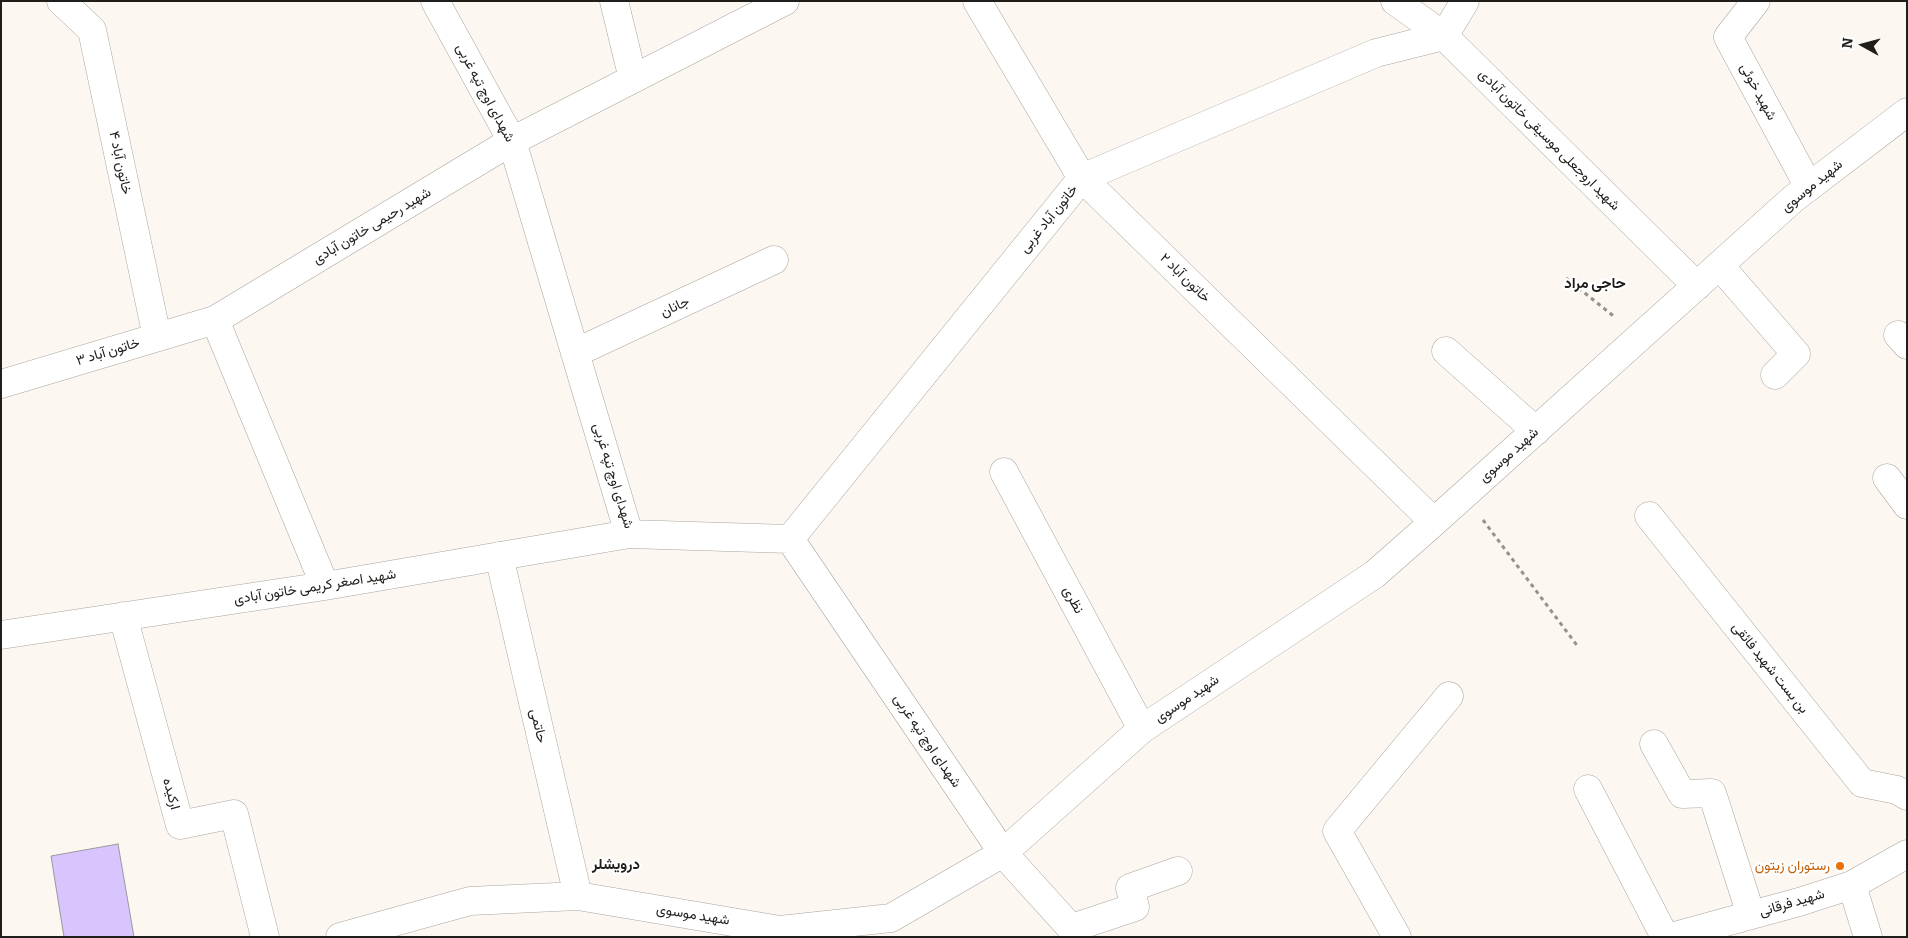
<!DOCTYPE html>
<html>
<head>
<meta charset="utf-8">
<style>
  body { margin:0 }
  #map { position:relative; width:1908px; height:938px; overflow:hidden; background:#fcf7f0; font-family:Bitter,serif }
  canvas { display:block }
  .frame { position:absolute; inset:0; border:2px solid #201e1b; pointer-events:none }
  .north { position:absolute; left:1838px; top:20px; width:50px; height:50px; -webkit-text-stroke:4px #fff; paint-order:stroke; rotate:277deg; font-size:14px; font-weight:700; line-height:20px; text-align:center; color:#201e1b }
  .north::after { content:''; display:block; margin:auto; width:18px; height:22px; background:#201e1b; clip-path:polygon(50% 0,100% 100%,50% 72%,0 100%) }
</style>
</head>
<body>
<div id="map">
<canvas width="1908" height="938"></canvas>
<div class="frame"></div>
<div class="north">N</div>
</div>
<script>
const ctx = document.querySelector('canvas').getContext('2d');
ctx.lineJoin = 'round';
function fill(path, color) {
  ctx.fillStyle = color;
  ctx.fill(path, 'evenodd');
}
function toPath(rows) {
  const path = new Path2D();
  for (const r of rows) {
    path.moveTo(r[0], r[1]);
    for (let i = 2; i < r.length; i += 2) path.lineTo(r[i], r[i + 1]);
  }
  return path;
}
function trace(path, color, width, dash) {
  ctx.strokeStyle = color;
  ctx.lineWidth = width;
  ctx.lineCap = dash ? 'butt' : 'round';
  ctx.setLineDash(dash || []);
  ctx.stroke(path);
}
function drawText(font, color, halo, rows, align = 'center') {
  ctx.font = font + ' Bitter,Vazirmatn,serif';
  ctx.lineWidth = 4.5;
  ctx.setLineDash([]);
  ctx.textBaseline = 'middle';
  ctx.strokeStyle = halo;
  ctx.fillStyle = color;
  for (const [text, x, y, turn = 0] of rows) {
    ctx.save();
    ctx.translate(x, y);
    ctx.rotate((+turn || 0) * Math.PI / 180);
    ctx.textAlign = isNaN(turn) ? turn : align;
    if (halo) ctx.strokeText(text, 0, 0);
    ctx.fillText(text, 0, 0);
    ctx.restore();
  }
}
const building = toPath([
  [118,844,134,937,64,937,51,856,118,844]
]);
const path = toPath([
  [1566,278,1616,318],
  [1483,520,1579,648]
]);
const minor = toPath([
  [61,1,92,30,157,337],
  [435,1,512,141,629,534,790,539,1003,853,1079,937],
  [614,1,633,79],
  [977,1,1082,178,1434,522],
  [1395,1,1444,36,1697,286],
  [1756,1,1728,37,1809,187],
  [1720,266,1796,354,1775,375],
  [1898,335,1907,345],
  [1446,351,1536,431],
  [575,353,774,260],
  [1,384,215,320],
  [1004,472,1142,729],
  [1887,478,1907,505],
  [1649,516,1862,783,1897,790,1907,796],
  [790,539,1082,178,1376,53,1444,36,1465,1],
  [499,556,578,896],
  [325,586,215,320,512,141,785,1],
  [123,616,180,825,234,814,265,937],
  [1,635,325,586,629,534],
  [1654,744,1682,794,1712,793,1751,915],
  [1588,789,1665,937],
  [1852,885,1868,937],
  [1072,928,1135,907,1130,888,1178,871],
  [340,937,470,901,578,896,780,930,891,918,1003,853,1142,729,1375,574,1434,522,1793,199,1907,112],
  [1397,937,1337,831,1449,696],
  [1671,937,1799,902,1852,885,1907,854]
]);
const markers = [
  [1840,866,5,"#e8710a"]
];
const streetNames = [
  ["شهید خوئی",1758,92,62],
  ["شهدای اوچ تپه غربی",485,93,62],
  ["شهید اروجعلی موسیقی خاتون آبادی",1549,140,45],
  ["خاتون آباد ۴",120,163,78],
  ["شهید موسوی",1812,186,-39],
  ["خاتون آباد غربی",1049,219,-51],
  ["شهید رحیمی خاتون آبادی",372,226,-31],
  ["خاتون آباد ۲",1185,278,44],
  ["جانان",675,307,-25],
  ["خاتون آباد ۳",108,352,-17],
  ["شهید موسوی",1509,455,-42],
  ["شهدای اوچ تپه غربی",613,476,73],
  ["شهید اصغر کریمی خاتون آبادی",315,587,-9],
  ["نظری",1073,600,62],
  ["بن بست شهید فائقی",1770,668,51],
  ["شهید موسوی",1187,699,-34],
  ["حاتمی",538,726,77],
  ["شهدای اوچ تپه غربی",927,741,56],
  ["ارکیده",171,794,75],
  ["شهید فرقانی",1792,903,-16],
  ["شهید موسوی",693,915,9]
];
const foodNames = [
  ["رستوران زیتون",1830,866]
];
const neighbourhoodNames = [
  ["حاجی مراد",1595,284],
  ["درویشلر",616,865]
];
fill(building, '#d9c5fd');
trace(building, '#99979e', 1);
trace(minor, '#aaa59f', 29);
trace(path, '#95918c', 3, [4, 4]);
trace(minor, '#fff', 28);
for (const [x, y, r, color] of markers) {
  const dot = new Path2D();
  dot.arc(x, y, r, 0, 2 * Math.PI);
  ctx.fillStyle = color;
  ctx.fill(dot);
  trace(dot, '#fff', 2);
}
drawText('14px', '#201e1b', '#fff', streetNames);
drawText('14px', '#c56008', '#fff', foodNames, 'right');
drawText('bold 15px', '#201e1b', '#fff', neighbourhoodNames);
</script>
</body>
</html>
